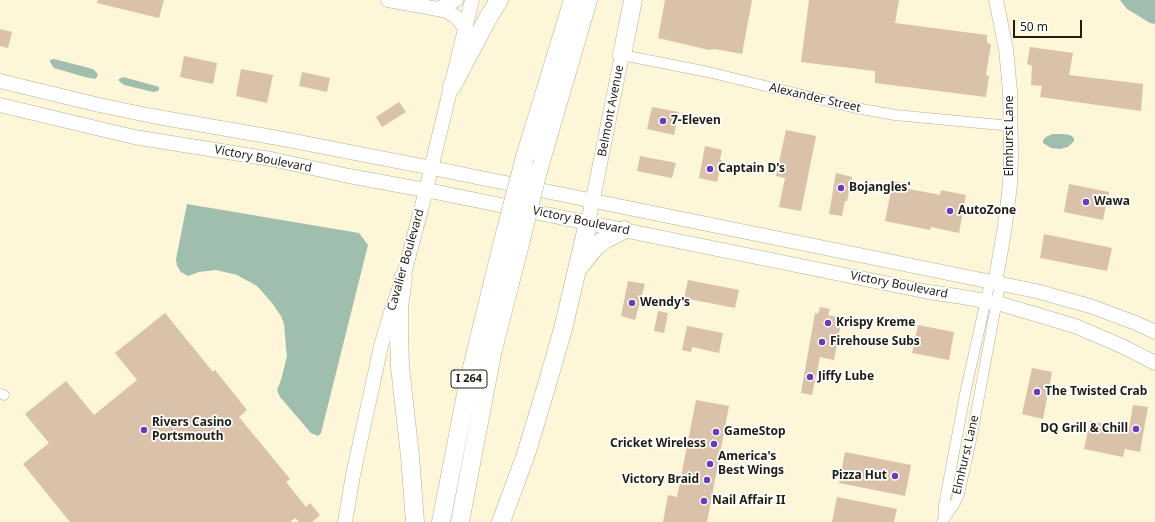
<!DOCTYPE html>
<html>
<head>
<meta charset="utf-8">
<style>
  body { margin:0 }
  #map { position:relative; width:1155px; height:522px; overflow:hidden; background:#fdf6d8; font-family:"Noto Sans",sans-serif }
  canvas { display:block }
  .scale { position:absolute; left:1013px; top:20px; width:69px; height:18px; box-sizing:border-box; border:2px solid #201e13; border-top:0; padding-left:5px; font-size:12px; line-height:14px; white-space:nowrap; color:#201e13; -webkit-text-stroke:3px #fff; paint-order:stroke }
</style>
</head>
<body>
<div id="map">
<canvas width="1155" height="522"></canvas>
<div class="scale">50 m</div>
</div>
<script>
const ctx = document.querySelector('canvas').getContext('2d');
ctx.lineJoin = 'round';
function fill(path, color) {
  ctx.fillStyle = color;
  ctx.fill(path, 'evenodd');
}
function toPath(rows) {
  const path = new Path2D();
  for (const r of rows) {
    path.moveTo(r[0], r[1]);
    for (let i = 2; i < r.length; i += 2) path.lineTo(r[i], r[i + 1]);
  }
  return path;
}
function trace(path, color, width, dash) {
  ctx.strokeStyle = color;
  ctx.lineWidth = width;
  ctx.lineCap = dash ? 'butt' : 'round';
  ctx.setLineDash(dash || []);
  ctx.stroke(path);
}
function drawText(font, color, halo, rows, align = 'center') {
  ctx.font = font + ' "Noto Sans",sans-serif';
  ctx.lineWidth = 3.5;
  ctx.setLineDash([]);
  ctx.textBaseline = 'middle';
  ctx.strokeStyle = halo;
  ctx.fillStyle = color;
  for (const [text, x, y, turn = 0] of rows) {
    ctx.save();
    ctx.translate(x, y);
    ctx.rotate((+turn || 0) * Math.PI / 180);
    ctx.textAlign = isNaN(turn) ? turn : align;
    if (halo) ctx.strokeText(text, 0, 0);
    ctx.fillText(text, 0, 0);
    ctx.restore();
  }
}
const water = toPath([
  [1120,0,1155,0,1155,24,1150,23,1127,9],
  [54,59,93,69,96,72,98,75,97,77,95,79,85,77,54,68,50,62,50,60],
  [123,77,156,86,159,87,159,90,158,91,153,92,124,85,119,81,119,79],
  [1052,134,1063,134,1070,135,1074,138,1074,141,1068,147,1060,149,1051,148,1043,143,1043,140,1046,137],
  [187,204,359,233,368,245,321,433,318,436,311,433,280,397,277,390,281,380,287,356,286,348,284,324,281,316,272,303,257,286,237,275,216,270,199,272,188,276,181,272,177,266,176,259]
]);
const building = toPath([
  [98,0,164,0,159,18,97,3],
  [665,0,752,0,742,54,715,49,709,50,658,38],
  [809,0,899,0,895,23,987,35,987,43,991,44,986,75,989,76,986,97,875,83,875,71,801,62],
  [0,29,12,32,8,48,0,46],
  [1030,47,1073,53,1069,75,1143,84,1141,111,1040,97,1042,86,1031,85,1032,66,1027,64],
  [184,56,217,63,213,84,180,77],
  [241,69,273,75,267,103,236,96],
  [302,72,330,78,327,92,299,86],
  [399,102,406,112,382,127,376,117],
  [652,107,679,112,674,135,647,129],
  [786,130,816,136,801,211,779,207,785,178,776,176],
  [705,146,722,150,720,160,722,160,717,182,699,178],
  [640,156,676,163,672,178,637,171],
  [836,173,852,177,847,201,845,201,842,216,829,214],
  [893,181,905,183,904,188,940,195,941,190,966,195,959,233,931,227,930,230,885,221],
  [1069,184,1109,192,1103,220,1064,212],
  [1044,234,1112,248,1107,271,1040,258],
  [688,280,739,290,735,308,684,298],
  [628,281,645,284,635,320,621,316],
  [820,307,830,309,828,315,842,318,834,360,820,357,812,395,801,393,815,313,818,314],
  [658,311,668,313,664,333,654,331],
  [165,313,213,372,215,370,247,410,239,417,290,479,286,482,306,507,310,503,320,515,312,522,299,522,295,518,290,522,70,522,23,464,49,443,25,414,66,381,94,415,137,380,115,353],
  [918,325,954,332,949,360,912,353],
  [687,326,723,333,719,353,692,347,691,352,682,350],
  [1032,368,1052,372,1043,419,1022,414],
  [696,400,729,406,707,522,663,522,668,495,677,497],
  [1133,405,1148,407,1140,452,1125,449,1123,457,1084,449,1090,421,1129,429],
  [845,452,911,465,905,496,839,483],
  [837,497,897,509,894,522,832,522]
]);
const street = toPath([
  [623,52,622,55,708,72,856,108,895,115,1011,126],
  [0,394,4,395],
  [944,517,944,505,966,389,990,282,994,277],
  [942,522,955,503,959,494,971,440,1000,284,999,278]
]);
const secondary = toPath([
  [388,0,438,9,456,0],
  [996,0,1006,49,1010,91,1011,156,1010,185,1004,232,997,272],
  [438,9,446,11,455,16,466,28],
  [0,81,99,105,152,116,278,138,432,168,1036,291,1090,306,1136,323,1155,332],
  [0,105,134,137,271,159,349,176,436,192,929,292,963,297,1001,304,1075,326,1124,347,1155,363],
  [588,223,622,55],
  [345,522,353,475,381,346,391,312,403,278,423,202,472,0]
]);
const highway = toPath([
  [622,55,633,0],
  [452,86,488,18,499,0],
  [525,157,573,0],
  [538,171,588,0],
  [580,266,596,246,604,240,624,230],
  [403,278,399,307,399,336,400,367,410,456,415,522],
  [441,522,468,384,504,237],
  [460,522,492,354,521,240],
  [501,522,526,454,546,388,563,329,588,223]
]);
const highwayBridge = toPath([
  [504,237,525,157],
  [521,240,538,171]
]);
const markers = [
  [663,121,4,"#693db5"],
  [710,169,4,"#693db5"],
  [841,188,4,"#693db5"],
  [1086,202,4,"#693db5"],
  [950,211,4,"#693db5"],
  [632,303,4,"#693db5"],
  [828,323,4,"#693db5"],
  [822,342,4,"#693db5"],
  [810,377,4,"#693db5"],
  [1037,392,4,"#693db5"],
  [1136,429,4,"#693db5"],
  [144,430,4,"#693db5"],
  [716,432,4,"#693db5"],
  [714,444,4,"#693db5"],
  [710,464,4,"#693db5"],
  [895,476,4,"#693db5"],
  [707,480,4,"#693db5"],
  [704,501,4,"#693db5"]
];
const shields = [
  [469,379,36]
];
const shieldNames = [
  ["I 264",469,379]
];
const streetNames = [
  ["Alexander Street",815,98,13],
  ["Belmont Avenue",611,111,-79],
  ["Elmhurst Lane",1010,136,-90],
  ["Victory Boulevard",263,159,11],
  ["Victory Boulevard",581,221,12],
  ["Cavalier Boulevard",406,260,-74],
  ["Victory Boulevard",899,285,11],
  ["Elmhurst Lane",966,455,-77]
];
const poiNames = [
  ["7-Eleven",671,121],
  ["Captain D's",718,169],
  ["Bojangles'",849,188],
  ["Wawa",1094,202],
  ["AutoZone",958,211],
  ["Wendy's",640,303],
  ["Krispy Kreme",836,323],
  ["Firehouse Subs",830,342],
  ["Jiffy Lube",818,377],
  ["The Twisted Crab",1045,392],
  ["Rivers Casino",152,423],
  ["Portsmouth",152,437],
  ["DQ Grill & Chill",1128,429,"right"],
  ["GameStop",724,432],
  ["Cricket Wireless",706,444,"right"],
  ["America's",718,457],
  ["Best Wings",718,471],
  ["Pizza Hut",887,476,"right"],
  ["Victory Braid",699,480,"right"],
  ["Nail Affair II",712,501]
];
fill(water, '#9fbead');
fill(building, '#dac1aa');
trace(street, '#b5ae92', 11);
trace(secondary, '#b5ae92', 15);
trace(highway, '#b5ae92', 19);
trace(street, '#fff', 10);
trace(secondary, '#fff', 14);
trace(highway, '#fff', 18);
trace(highwayBridge, '#b5ae92', 19, []);
trace(highwayBridge, '#fff', 18);
for (const [x, y, r, color] of markers) {
  const dot = new Path2D();
  dot.arc(x, y, r, 0, 2 * Math.PI);
  ctx.fillStyle = color;
  ctx.fill(dot);
  trace(dot, '#fff', 1.5);
}
for (const [x, y, w] of shields) {
  const box = new Path2D();
  box.roundRect(x - w / 2, y - 9, w, 18, 3);
  ctx.fillStyle = '#fff';
  ctx.fill(box);
  trace(box, '#201e13', 1);
}
drawText('bold 11px', '#201e13', null, shieldNames);
drawText('12px', '#201e13', '#fff', streetNames);
drawText('bold 12px', '#201e13', '#fff', poiNames, 'left');
</script>
</body>
</html>
